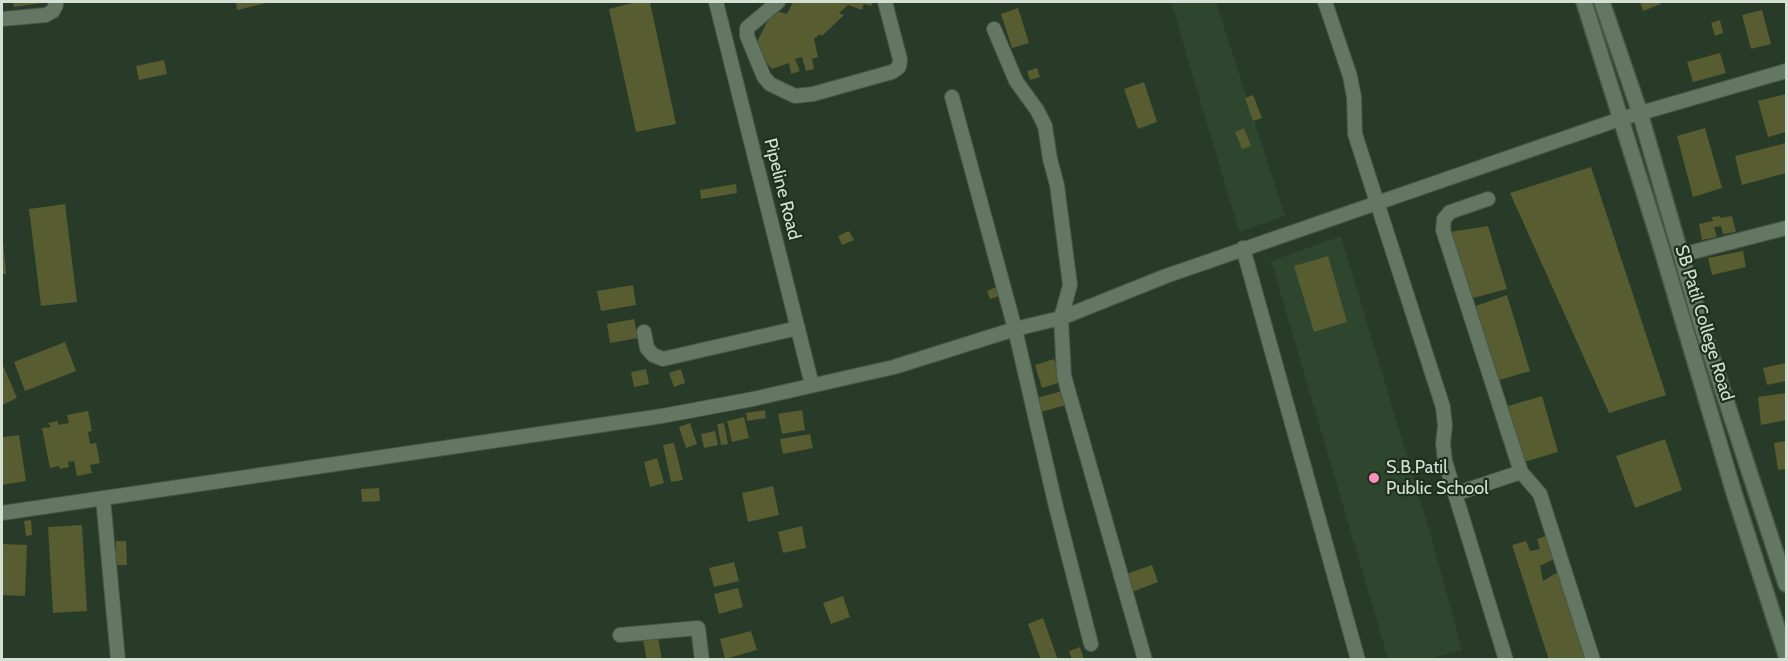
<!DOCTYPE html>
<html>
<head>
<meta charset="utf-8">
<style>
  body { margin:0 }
  #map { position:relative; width:1788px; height:661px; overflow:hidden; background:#283a28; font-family:Cabin,sans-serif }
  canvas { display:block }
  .frame { position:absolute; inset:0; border:3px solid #d5e0d5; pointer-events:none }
</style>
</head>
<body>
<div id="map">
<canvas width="1788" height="661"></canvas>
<div class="frame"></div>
</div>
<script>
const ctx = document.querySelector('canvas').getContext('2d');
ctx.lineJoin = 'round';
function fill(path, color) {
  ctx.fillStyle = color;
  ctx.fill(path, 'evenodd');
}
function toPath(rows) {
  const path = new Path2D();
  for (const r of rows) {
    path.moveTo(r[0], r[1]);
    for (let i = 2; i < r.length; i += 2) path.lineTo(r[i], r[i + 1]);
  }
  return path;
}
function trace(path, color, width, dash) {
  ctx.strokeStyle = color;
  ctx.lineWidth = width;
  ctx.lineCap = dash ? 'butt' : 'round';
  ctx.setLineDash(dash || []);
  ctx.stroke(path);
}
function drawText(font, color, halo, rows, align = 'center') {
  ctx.font = font + ' Cabin,sans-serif';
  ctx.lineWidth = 4.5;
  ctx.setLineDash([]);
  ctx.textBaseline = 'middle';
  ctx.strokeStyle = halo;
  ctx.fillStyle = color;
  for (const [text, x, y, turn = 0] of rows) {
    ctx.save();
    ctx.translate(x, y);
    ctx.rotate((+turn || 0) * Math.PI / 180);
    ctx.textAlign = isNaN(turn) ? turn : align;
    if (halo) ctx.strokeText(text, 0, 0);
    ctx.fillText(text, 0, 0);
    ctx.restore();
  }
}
const built = toPath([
  [1171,2,1216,2,1285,216,1239,232],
  [1341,236,1429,529,1462,650,1428,659,1388,659,1271,261]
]);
const building = toPath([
  [13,2,42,2,42,3,14,7],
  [236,2,271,2,237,10],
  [636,2,650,2,676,124,636,132,609,9],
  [793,2,873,2,871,6,864,4,862,10,848,5,839,13,844,15,822,36,820,34,814,39,818,57,812,59,814,69,806,71,802,57,795,59,800,71,791,74,789,63,772,69,758,52,757,42,773,10,787,14],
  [1640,2,1660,2,1661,4,1643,11],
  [1018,8,1029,43,1012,48,1001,14],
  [1762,10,1771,44,1751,49,1742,15],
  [1720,20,1723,33,1715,36,1711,23],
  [1720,53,1726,73,1693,82,1687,62],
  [164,60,167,74,139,80,136,66],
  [1037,68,1040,77,1030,80,1027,71],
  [1144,82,1157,122,1138,129,1124,89],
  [1786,94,1786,132,1768,137,1758,101],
  [1253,95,1262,118,1253,121,1245,98],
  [1244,128,1251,146,1242,149,1235,132],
  [1705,128,1722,188,1693,197,1677,136],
  [1786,143,1786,173,1742,185,1735,156],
  [1591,167,1666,395,1609,413,1510,193],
  [736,184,737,193,701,199,700,190],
  [65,204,77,302,41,306,29,209],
  [1720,216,1720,218,1732,216,1736,232,1723,234,1721,226,1714,227,1717,237,1702,240,1699,224,1713,221,1712,217],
  [1488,226,1507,289,1473,298,1450,232],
  [849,231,854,240,842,245,838,236],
  [2,241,3,241,6,274,2,274],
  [1743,251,1746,267,1712,275,1708,258],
  [1328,256,1347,322,1314,332,1294,266],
  [633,285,636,305,601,311,597,291],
  [996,287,999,296,990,299,987,291],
  [1507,295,1530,371,1496,381,1473,307],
  [634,319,638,338,610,343,607,324],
  [65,342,76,371,25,391,14,362],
  [1054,359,1061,382,1042,388,1035,365],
  [2,363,17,398,2,405],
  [1786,363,1786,381,1767,385,1763,368],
  [646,369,649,384,634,387,631,372],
  [681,369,685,383,674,387,669,373],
  [1062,391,1066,405,1041,412,1037,398],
  [1786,393,1786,420,1761,425,1758,397],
  [1542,396,1558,452,1524,462,1508,406],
  [765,410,766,418,747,421,746,413],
  [802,410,805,430,782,434,778,414],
  [88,411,92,431,88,432,90,444,96,443,100,463,90,465,92,473,77,476,74,461,68,462,69,467,60,469,59,466,50,468,42,428,51,427,48,423,58,421,58,425,69,423,67,415],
  [744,417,749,438,732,442,727,421],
  [690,423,697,444,686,448,679,427],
  [724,423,728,444,721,445,717,424],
  [715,431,718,445,704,448,701,434],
  [810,434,813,448,783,454,780,439],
  [19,435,26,481,2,485,2,437],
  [1665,439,1682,490,1635,508,1616,456],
  [1786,441,1786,469,1778,470,1774,443],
  [674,443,683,480,671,482,663,445],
  [657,458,664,483,650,487,644,462],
  [773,486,779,515,748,522,742,493],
  [379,488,380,501,362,502,361,489],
  [31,520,32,535,26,536,24,521],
  [82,525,87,611,53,613,48,527],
  [802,526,806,548,783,553,778,532],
  [1548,535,1556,558,1540,566,1543,581,1560,571,1579,637,1589,660,1549,660,1536,620,1512,545,1526,541,1530,551,1540,549,1537,539],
  [116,541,126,541,127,565,116,565],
  [2,544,27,545,25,596,2,595],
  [734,562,739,581,714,587,709,568],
  [1152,565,1158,582,1132,592,1126,574],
  [738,588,743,607,719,614,714,594],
  [843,596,850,617,831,624,823,603],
  [1043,618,1058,660,1041,660,1028,624],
  [751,631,757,650,725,659,720,639],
  [658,638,662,660,647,660,643,641],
  [1080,647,1084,660,1072,660,1069,651]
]);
const street = toPath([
  [716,2,812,385],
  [778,2,747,28,747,36,764,77,770,84,795,96,813,94,892,72,899,67,900,59,885,2],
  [1325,2,1350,76,1354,97,1355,134,1443,407,1445,426,1443,443,1445,461,1506,660],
  [2,19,46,15,53,11,56,5,55,2],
  [994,29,1016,81,1037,110,1045,126,1050,159,1057,185,1070,285,1061,318,1064,376,1145,660],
  [952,97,1015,329,1056,507,1091,644],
  [1488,199,1450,212,1444,219,1443,230,1521,472,1540,494,1593,660],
  [1243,248,1358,660],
  [1681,255,1786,228],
  [644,332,647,348,653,355,663,359,798,328],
  [1455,494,1521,472],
  [103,498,118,660],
  [2,513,662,416,753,399,894,367,1015,329,1061,318,1166,276,1620,119,1786,71],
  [620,635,698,628,702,660]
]);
const secondary = toPath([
  [1584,2,1658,237,1735,496,1786,655],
  [1602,2,1640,113,1701,324,1786,584]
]);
const markers = [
  [1374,478,6,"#fd8ec0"]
];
const streetNames = [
  ["Pipeline Road",782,189,76],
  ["SB Patil College Road",1704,323,73]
];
const poiNames = [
  ["S.B.Patil",1386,468],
  ["Public School",1386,489]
];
fill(built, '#2e452e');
fill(building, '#575c31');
trace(street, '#475647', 16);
trace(secondary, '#475647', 18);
trace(street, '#637762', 14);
trace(secondary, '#637762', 15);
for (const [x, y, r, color] of markers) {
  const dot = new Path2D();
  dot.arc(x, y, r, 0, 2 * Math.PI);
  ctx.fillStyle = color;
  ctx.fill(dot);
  trace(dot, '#1e301e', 2);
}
drawText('18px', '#d5e0d5', '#1e301e', streetNames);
drawText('18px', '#d5e0d5', '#1e301e', poiNames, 'left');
</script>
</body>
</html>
